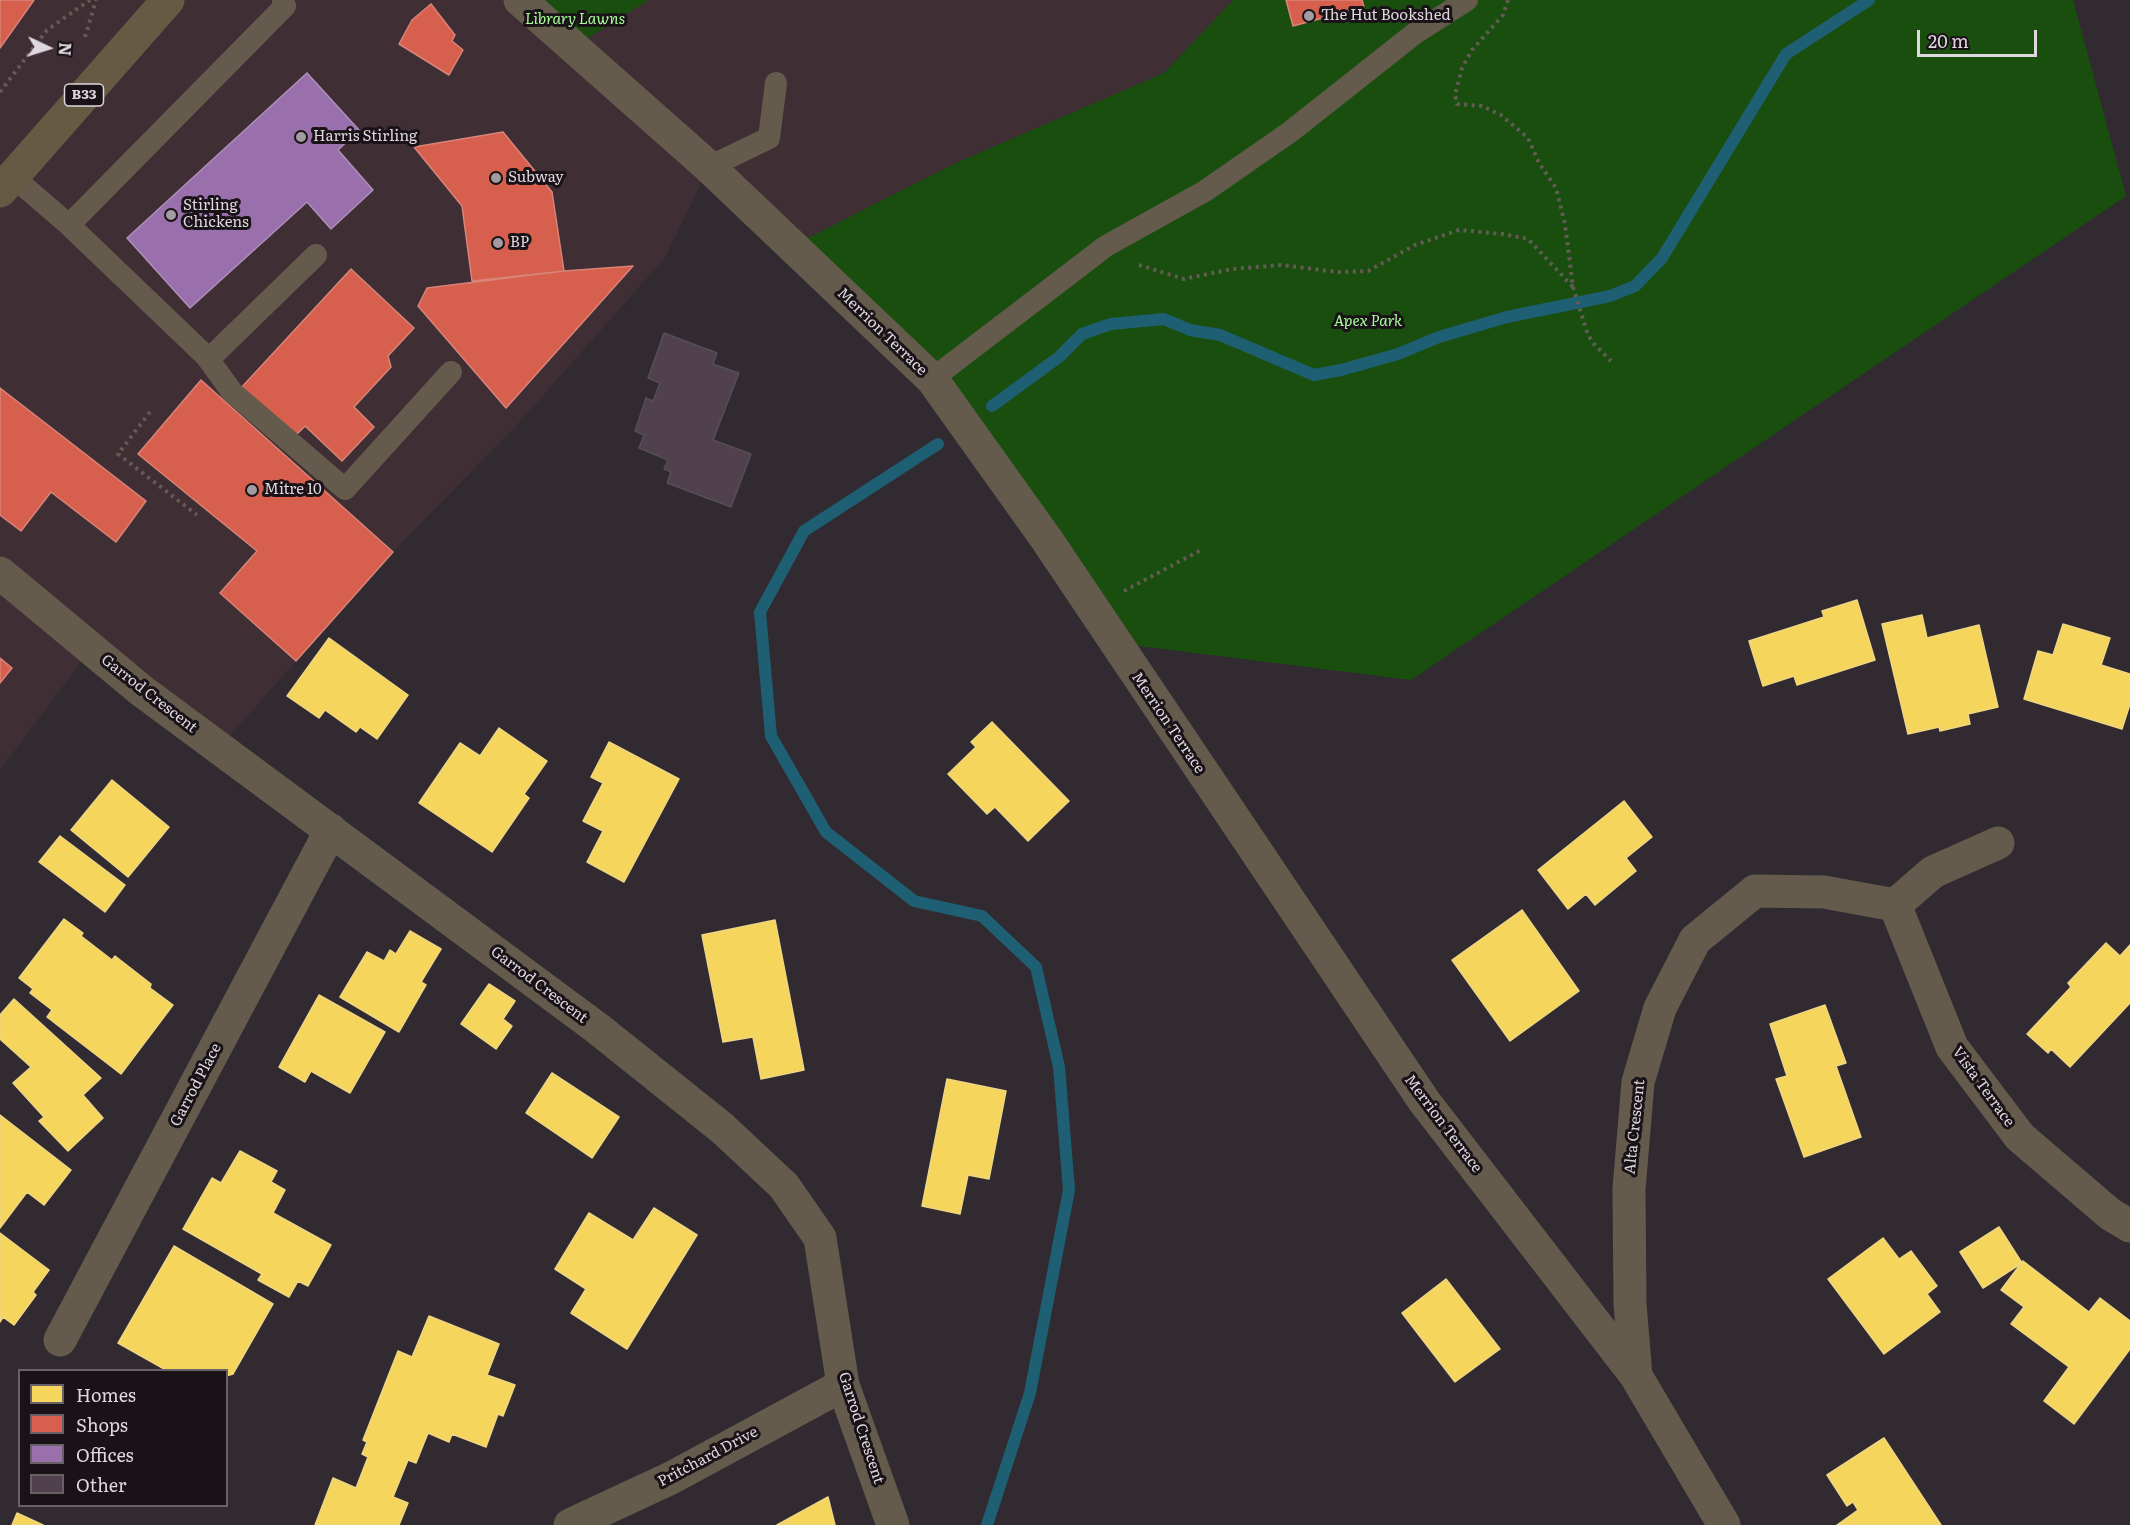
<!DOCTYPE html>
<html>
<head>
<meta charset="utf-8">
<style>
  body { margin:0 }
  #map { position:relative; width:2130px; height:1525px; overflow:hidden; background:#312b31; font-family:Literata,serif }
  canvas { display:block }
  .legend { position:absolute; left:18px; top:1369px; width:210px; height:138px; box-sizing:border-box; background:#191318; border:2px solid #686167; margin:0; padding:8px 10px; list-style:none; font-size:18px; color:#dfd7de }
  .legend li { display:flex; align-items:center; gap:12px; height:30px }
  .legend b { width:30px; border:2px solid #686167 }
  .north { position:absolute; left:18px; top:18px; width:60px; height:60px; -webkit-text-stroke:4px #191318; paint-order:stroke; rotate:94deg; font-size:16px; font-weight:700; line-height:24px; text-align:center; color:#dfd7de }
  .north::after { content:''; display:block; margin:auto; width:21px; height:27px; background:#dfd7de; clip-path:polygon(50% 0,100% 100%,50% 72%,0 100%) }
  .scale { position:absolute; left:1917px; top:30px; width:120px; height:27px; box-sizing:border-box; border:3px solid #dfd7de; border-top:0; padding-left:8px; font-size:18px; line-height:21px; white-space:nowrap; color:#dfd7de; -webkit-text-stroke:4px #191318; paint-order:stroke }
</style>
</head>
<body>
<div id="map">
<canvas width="2130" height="1525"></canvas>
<ul class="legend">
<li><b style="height:16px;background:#f6d55c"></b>Homes</li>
<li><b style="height:16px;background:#d6604d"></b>Shops</li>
<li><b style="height:16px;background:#9970ab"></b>Offices</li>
<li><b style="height:16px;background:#51404e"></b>Other</li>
</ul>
<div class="north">N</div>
<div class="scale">20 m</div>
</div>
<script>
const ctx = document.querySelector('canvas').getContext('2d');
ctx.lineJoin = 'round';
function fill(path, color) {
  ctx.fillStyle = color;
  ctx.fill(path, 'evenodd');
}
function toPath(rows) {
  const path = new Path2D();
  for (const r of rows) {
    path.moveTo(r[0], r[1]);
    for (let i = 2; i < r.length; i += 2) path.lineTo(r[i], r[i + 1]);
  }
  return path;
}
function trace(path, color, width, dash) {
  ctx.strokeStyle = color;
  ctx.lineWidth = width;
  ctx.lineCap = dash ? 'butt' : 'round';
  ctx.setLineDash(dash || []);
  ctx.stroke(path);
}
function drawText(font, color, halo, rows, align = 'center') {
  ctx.font = font + ' Literata,serif';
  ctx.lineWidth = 6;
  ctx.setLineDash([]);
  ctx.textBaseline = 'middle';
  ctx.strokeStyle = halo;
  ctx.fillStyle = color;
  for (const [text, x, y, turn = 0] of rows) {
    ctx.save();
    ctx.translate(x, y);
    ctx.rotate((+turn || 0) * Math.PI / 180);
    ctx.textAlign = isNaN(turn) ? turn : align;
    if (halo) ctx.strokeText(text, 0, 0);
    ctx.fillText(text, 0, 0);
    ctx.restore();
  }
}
const commercial = toPath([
  [0,0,1233,0,1164,73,958,162,792,246,709,167,665,258,515,427,393,552,219,748,91,649,0,770]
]);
const green = toPath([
  [520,0,649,0,573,47],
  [1233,0,2073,0,2126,196,1411,680,1115,643,932,379,792,246,958,162,1164,73]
]);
const homes = toPath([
  [1857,600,1875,660,1797,685,1794,676,1763,686,1749,641,1824,617,1822,611,1857,600],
  [1922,615,1927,638,1979,625,1998,707,1968,714,1970,724,1940,731,1939,727,1908,734,1882,624,1922,615],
  [2063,624,2110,638,2101,665,2130,674,2130,704,2122,729,2024,699,2038,651,2053,655,2063,624],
  [329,638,408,695,377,739,360,727,356,732,325,710,319,718,287,696,329,638],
  [992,722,1069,801,1028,841,995,807,987,814,948,774,976,747,971,742,992,722],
  [499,728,547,761,524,794,529,798,492,852,419,803,460,743,480,756,499,728],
  [609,742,679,779,624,882,587,862,603,831,583,821,603,783,591,777,609,742],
  [112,780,169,827,128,877,71,830,112,780],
  [1624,801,1652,837,1626,858,1636,871,1595,905,1586,894,1568,909,1538,870,1624,801],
  [60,836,125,885,105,912,39,862,60,836],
  [1522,910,1579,991,1510,1041,1452,960,1522,910],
  [64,919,83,933,81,936,112,960,115,956,151,984,150,988,173,1005,121,1074,47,1017,52,1010,30,993,33,989,19,978,64,919],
  [775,920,804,1070,761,1079,753,1037,723,1042,702,935,775,920],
  [410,931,441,949,421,982,426,985,399,1032,340,997,367,952,384,961,390,950,396,954,410,931],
  [2106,943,2120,956,2130,945,2130,1003,2070,1067,2051,1049,2048,1053,2027,1034,2071,987,2068,983,2106,943],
  [489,984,515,1001,503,1019,512,1026,496,1049,461,1024,489,984],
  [319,995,385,1032,350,1093,311,1071,305,1082,279,1067,319,995],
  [14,999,101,1078,83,1095,103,1118,68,1151,39,1121,44,1117,13,1083,31,1067,0,1039,0,1015,14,999],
  [1825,1005,1846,1063,1836,1066,1861,1137,1804,1157,1776,1079,1787,1076,1770,1024,1825,1005],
  [552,1073,619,1117,592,1158,526,1113,552,1073],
  [947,1079,1006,1091,989,1179,968,1175,960,1214,922,1206,947,1079],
  [0,1115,71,1170,44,1205,27,1192,0,1228,0,1115],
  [240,1151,277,1171,271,1182,285,1190,273,1213,331,1245,308,1286,298,1281,289,1297,258,1280,262,1274,183,1229,212,1178,221,1183,240,1151],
  [654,1208,697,1235,627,1349,571,1313,586,1289,555,1269,589,1213,633,1240,654,1208],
  [1999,1227,2022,1263,1983,1288,1960,1252,1999,1227],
  [0,1233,49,1270,33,1292,36,1295,14,1325,3,1317,0,1322,0,1233],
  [1883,1238,1899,1259,1911,1251,1937,1286,1927,1294,1940,1312,1884,1354,1828,1279,1883,1238],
  [174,1246,273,1304,233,1374,226,1376,226,1370,166,1370,118,1343,174,1246],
  [2023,1261,2089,1312,2100,1298,2130,1321,2130,1349,2074,1424,2044,1401,2069,1367,2011,1324,2024,1307,2001,1290,2023,1261],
  [1446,1279,1500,1349,1455,1382,1402,1313,1446,1279],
  [429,1316,499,1344,487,1375,515,1385,503,1416,498,1414,486,1447,452,1434,449,1442,428,1433,416,1463,408,1460,393,1497,408,1503,399,1525,315,1525,333,1478,356,1488,368,1457,362,1454,367,1442,363,1440,398,1351,412,1357,429,1316],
  [1884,1438,1941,1525,1837,1525,1858,1510,1853,1502,1847,1506,1827,1475,1884,1438],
  [828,1497,835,1525,777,1525,828,1497],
  [17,1513,43,1525,12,1525,17,1513]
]);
const shops = toPath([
  [0,0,34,0,0,48,0,0],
  [1286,0,1362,0,1364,7,1293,26,1286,0],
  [431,4,455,35,452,41,463,50,449,75,399,44,412,20,431,4],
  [503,132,552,192,564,271,472,281,462,206,414,147,503,132],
  [633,266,506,408,418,306,427,288,564,271,633,266],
  [351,269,414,328,388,356,391,367,354,407,374,427,342,461,305,426,293,438,240,389,351,269],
  [201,380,393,552,296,661,220,593,257,551,138,454,201,380],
  [0,388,146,501,116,542,51,492,21,531,0,515,0,388],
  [0,658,12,668,0,683,0,658]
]);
const offices = toPath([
  [307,73,359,130,338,150,373,190,331,229,307,202,190,308,127,238,307,73]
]);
const stream = toPath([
  [992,406,1059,357,1082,334,1111,324,1164,319,1190,330,1220,335,1314,375,1341,370,1398,354,1439,337,1507,317,1610,296,1635,286,1662,258,1786,54,1869,0],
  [938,444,804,531,760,612,771,736,826,832,914,901,982,916,1036,967,1059,1067,1069,1190,1030,1393,987,1525]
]);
const building = toPath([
  [664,333,717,353,713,364,739,373,713,440,751,454,731,507,667,483,671,472,664,469,668,460,639,448,644,435,635,431,646,398,653,401,660,383,648,378,664,333]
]);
const path = toPath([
  [1508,0,1503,15,1472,50,1462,68,1455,95,1457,104,1482,106,1501,115,1528,138,1539,163,1556,188,1565,224,1573,287,1588,335,1594,344,1611,361],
  [85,37,96,0],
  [0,92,47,30,90,0],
  [1139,265,1184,279,1232,269,1281,265,1338,272,1368,271,1415,245,1459,230,1503,234,1528,239,1573,287],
  [150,412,118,454,197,515],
  [1124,591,1201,550]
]);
const lane = toPath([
  [709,167,769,138,776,83],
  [12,176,69,225,209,359,316,255],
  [69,225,285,6,283,0],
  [206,356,232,392,345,489,451,372],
  [932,379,1106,246,1205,191,1290,132,1414,34,1467,0]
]);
const street = toPath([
  [520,0,709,167,932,379,1047,540,1424,1101,1636,1376,1724,1525],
  [0,573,142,691,597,1028,722,1128,784,1186,820,1238,843,1385,893,1525],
  [1895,905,1952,1047,2020,1137,2110,1214,2130,1226],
  [60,1340,331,830],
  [1636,1376,1630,1304,1629,1189,1638,1082,1660,1008,1695,940,1755,891,1824,892,1895,905,1933,872,1998,843],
  [570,1525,671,1478,843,1385]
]);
const primary = toPath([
  [0,191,168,0]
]);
const markers = [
  [1309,16,6,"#a29ba1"],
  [301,137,6,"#a29ba1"],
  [496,178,6,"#a29ba1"],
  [171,215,6,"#a29ba1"],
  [498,243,6,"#a29ba1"],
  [252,490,6,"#a29ba1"]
];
const shields = [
  [84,95,39]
];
const shieldNames = [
  ["B33",84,95]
];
const poiNames = [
  ["The Hut Bookshed",1321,16],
  ["Harris Stirling",313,137],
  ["Subway",508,178],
  ["Stirling",183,206],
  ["Chickens",183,223],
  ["BP",510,243],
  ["Mitre 10",264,490]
];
const parkNames = [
  ["Library Lawns",575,20],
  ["Apex Park",1368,322]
];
const streetNames = [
  ["Merrion Terrace",882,332,44],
  ["Garrod Crescent",149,694,38],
  ["Merrion Terrace",1168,723,56],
  ["Garrod Crescent",539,985,37],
  ["Garrod Place",196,1085,-62],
  ["Vista Terrace",1983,1087,54],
  ["Merrion Terrace",1443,1124,53],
  ["Alta Crescent",1635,1127,-84],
  ["Garrod Crescent",861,1428,72],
  ["Pritchard Drive",708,1457,-28]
];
fill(commercial, '#3f2e34');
fill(green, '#194e0f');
fill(homes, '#f6d55c');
trace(homes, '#efd683', 1.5);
fill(shops, '#d6604d');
trace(shops, '#d98478', 1.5);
fill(offices, '#9970ab');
trace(offices, '#ae8fba', 1.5);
trace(stream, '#1f5f73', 12);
fill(building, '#51404e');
trace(building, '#554f54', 1.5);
trace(path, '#645c54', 4, [3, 4.5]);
trace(lane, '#645b4d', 22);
trace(street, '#645b4d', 33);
trace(primary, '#675a45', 33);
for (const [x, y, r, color] of markers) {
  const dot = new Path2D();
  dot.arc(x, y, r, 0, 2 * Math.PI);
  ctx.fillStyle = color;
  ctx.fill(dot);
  trace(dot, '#191318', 2);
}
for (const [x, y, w] of shields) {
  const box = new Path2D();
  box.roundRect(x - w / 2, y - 11, w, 22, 4.5);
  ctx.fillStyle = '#191318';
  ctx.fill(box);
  trace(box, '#dfd7de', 1.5);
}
drawText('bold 14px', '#dfd7de', null, shieldNames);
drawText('15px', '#dfd7de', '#191318', poiNames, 'left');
drawText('italic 15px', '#a6fe99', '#191318', parkNames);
drawText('15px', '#dfd7de', '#191318', streetNames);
</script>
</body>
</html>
